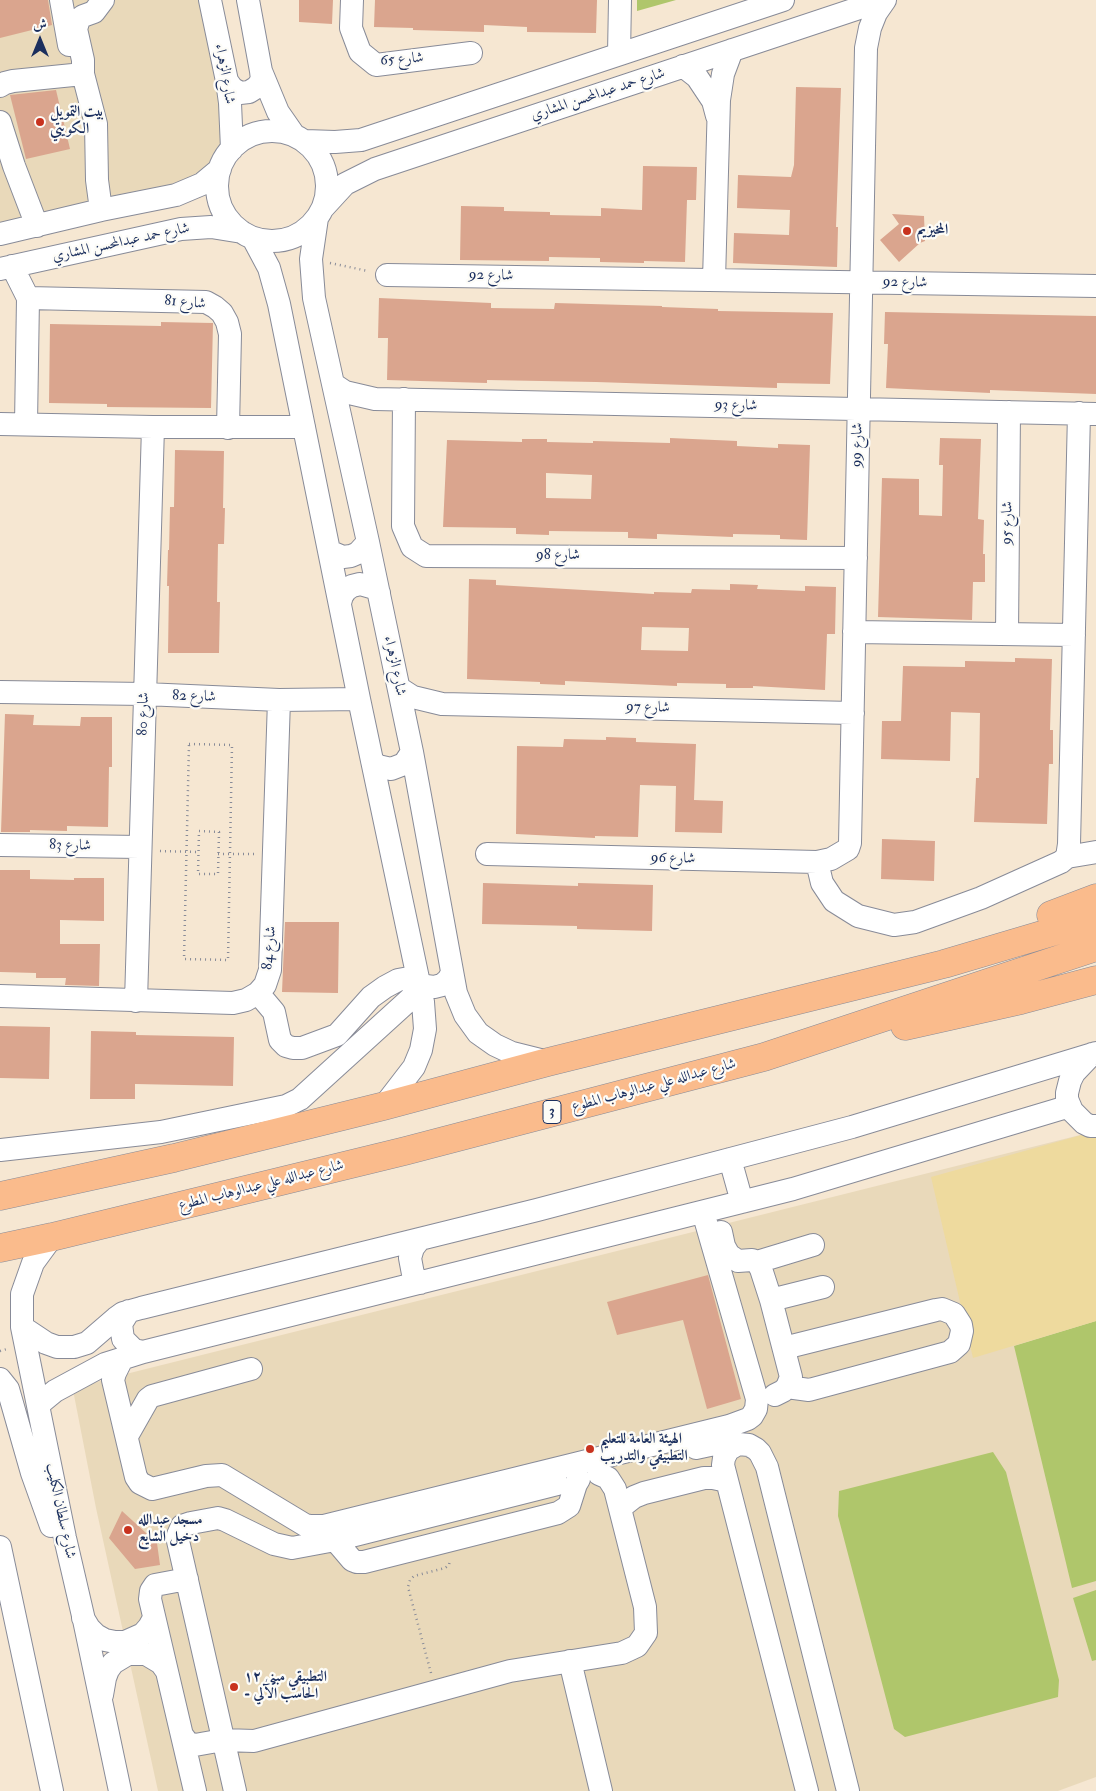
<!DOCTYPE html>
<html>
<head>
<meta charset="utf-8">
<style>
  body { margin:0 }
  #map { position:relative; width:1096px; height:1791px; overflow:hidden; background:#f6e7d2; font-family:"IM FELL Double Pica",Amiri,serif }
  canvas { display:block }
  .north { position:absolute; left:15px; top:15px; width:50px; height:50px; -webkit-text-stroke:4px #fdfcf7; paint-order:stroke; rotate:0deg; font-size:14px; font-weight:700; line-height:20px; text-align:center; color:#1b2f5e }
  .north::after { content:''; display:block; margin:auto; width:18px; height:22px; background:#1b2f5e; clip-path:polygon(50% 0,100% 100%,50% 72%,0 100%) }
</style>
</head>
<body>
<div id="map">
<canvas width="1096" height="1791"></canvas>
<div class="north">ش</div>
</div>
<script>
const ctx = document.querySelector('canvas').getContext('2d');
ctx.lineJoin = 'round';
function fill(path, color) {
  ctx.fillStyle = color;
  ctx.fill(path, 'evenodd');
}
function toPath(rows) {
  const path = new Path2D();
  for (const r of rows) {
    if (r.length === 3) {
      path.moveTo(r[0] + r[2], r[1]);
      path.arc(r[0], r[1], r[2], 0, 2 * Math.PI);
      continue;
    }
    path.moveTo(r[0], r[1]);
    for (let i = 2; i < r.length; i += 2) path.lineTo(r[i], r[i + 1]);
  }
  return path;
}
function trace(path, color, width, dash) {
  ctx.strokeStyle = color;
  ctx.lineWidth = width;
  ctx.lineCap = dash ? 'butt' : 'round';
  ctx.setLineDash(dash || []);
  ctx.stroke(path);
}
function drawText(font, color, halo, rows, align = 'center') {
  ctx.font = font + ' "IM FELL Double Pica",Amiri,serif';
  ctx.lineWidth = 4.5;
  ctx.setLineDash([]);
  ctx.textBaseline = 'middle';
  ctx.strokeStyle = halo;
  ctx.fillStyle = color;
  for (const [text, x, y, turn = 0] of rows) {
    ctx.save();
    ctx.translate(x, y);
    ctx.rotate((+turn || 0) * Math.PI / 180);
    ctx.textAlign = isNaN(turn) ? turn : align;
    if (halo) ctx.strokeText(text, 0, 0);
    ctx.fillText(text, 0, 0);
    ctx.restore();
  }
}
const built = toPath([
  [0,0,211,0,232,149,225,158,220,169,202,184,0,234],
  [1096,1131,1096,1777,1058,1791,158,1791,96,1508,73,1390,106,1379]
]);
const green = toPath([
  [637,0,676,0,637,11],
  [1096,1321,1096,1581,1072,1588,1014,1346],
  [993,1452,1006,1472,1059,1680,1058,1697,905,1737,894,1729,838,1516,839,1491],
  [1096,1590,1096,1660,1092,1661,1073,1598]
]);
const sand = toPath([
  [1096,1131,1096,1321,973,1358,931,1177]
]);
const building = toPath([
  [0,0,48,0,52,25,0,38],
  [299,0,333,0,332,24,299,22],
  [375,0,597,0,596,33,527,32,527,27,484,25,484,32,413,30,413,28,374,27],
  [796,87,841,88,836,227,838,227,837,267,733,263,734,233,789,235,790,210,737,208,738,175,791,177,794,165],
  [56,90,70,149,26,159,10,95],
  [643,166,697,167,696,200,687,200,685,262,644,261,644,263,600,262,600,258,549,257,549,261,460,260,461,206,504,207,504,211,550,212,550,215,601,216,601,208,642,210],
  [892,214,924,216,925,241,920,243,899,262,880,240,899,224],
  [379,298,491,303,491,308,554,309,555,303,662,306,662,307,718,309,718,311,833,313,830,384,777,383,777,388,596,382,487,380,487,383,387,380,388,338,378,338],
  [885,312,1096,316,1096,394,990,390,990,393,886,388,888,344,884,344],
  [161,322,213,323,211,408,107,407,107,404,49,403,50,324,161,326],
  [670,438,737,441,737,446,778,448,778,444,810,445,807,540,780,539,780,535,733,534,733,537,657,534,657,539,628,538,628,532,549,531,549,535,516,534,516,528,443,527,447,440,522,442,522,439,547,439,547,442,593,443,593,441,670,443],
  [546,473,592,475,591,499,546,498],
  [940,438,981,439,978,519,984,520,983,554,985,554,985,582,973,582,972,620,878,617,882,478,919,479,919,515,942,516,943,465,939,465],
  [175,450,224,451,223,508,225,508,224,544,218,544,217,602,220,602,219,653,168,653,169,586,167,586,168,550,169,550,170,507,174,507],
  [469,579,496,580,496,585,654,594,654,592,691,593,692,589,730,590,730,584,758,585,757,589,805,591,805,586,836,587,835,634,827,634,825,690,753,686,753,688,726,688,726,684,677,683,677,686,565,681,565,685,540,684,540,682,467,679],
  [642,627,689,628,688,651,641,650],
  [1015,658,1052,659,1050,730,1053,730,1053,764,1049,764,1047,824,974,822,976,778,979,778,980,713,951,712,950,761,881,759,882,721,901,721,903,666,965,667,965,661,1015,662],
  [5,714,34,715,33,725,80,726,81,717,112,717,112,767,109,767,108,827,67,826,67,831,30,830,30,832,1,832],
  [606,737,636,738,636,742,696,744,694,800,723,801,722,833,675,832,676,786,640,785,638,837,595,836,595,838,516,834,517,746,563,747,564,739,606,740],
  [882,839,935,841,934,881,881,879],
  [0,870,30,870,30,879,74,880,74,878,104,878,104,921,60,920,60,944,100,944,99,986,65,985,66,978,36,978,36,973,0,972],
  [483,883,578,886,578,883,653,885,652,931,577,929,577,926,482,924],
  [285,922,339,922,338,993,282,992],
  [0,1026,50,1027,49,1079,0,1078],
  [91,1031,136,1032,136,1035,234,1037,233,1086,135,1084,135,1099,90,1099],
  [708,1275,741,1399,707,1409,683,1320,617,1335,607,1302],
  [122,1511,157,1543,160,1565,135,1569,109,1538]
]);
const path = toPath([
  [330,263,368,271],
  [189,744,232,745,228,960,184,959,189,744],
  [199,831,219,832,218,874,198,874,199,831],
  [160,851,198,852],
  [218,854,257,854],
  [0,1351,7,1349],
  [431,1673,408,1587,410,1580,414,1576,445,1568,449,1565,450,1560]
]);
const minor = toPath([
  [61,0,69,45],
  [210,0,227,81,230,103,232,149],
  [248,0,261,71,278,112,294,135],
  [352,0,351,28,360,52,376,65,471,53],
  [619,54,620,0],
  [683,66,697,77,713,101,717,116],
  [227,81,232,88,240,93,249,92,257,87,262,80,261,71],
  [0,86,5,83,13,81,83,74],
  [0,122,14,166,37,226],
  [272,186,55],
  [305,141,335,142,361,140,783,0],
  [323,208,345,184,375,169,883,0],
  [101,210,97,180,96,124,83,74,83,60,76,29,79,19,83,16,94,12,103,0],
  [317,218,311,259,314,298,368,542,412,752,456,993,465,1015,478,1033,495,1045,512,1053,548,1062],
  [0,234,101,210,176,195,202,184,220,169],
  [253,238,269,268,279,304,359,699,423,1002,425,1029,421,1050,414,1067,384,1106],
  [12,266,28,298,26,424],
  [0,269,181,229,211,227,242,232],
  [387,275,1096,286],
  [714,280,719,100,723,74,732,50],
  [28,298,206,302,215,307,222,313,227,322,230,334,228,428],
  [333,384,345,392,375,399,1096,414],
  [404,399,403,526,412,547,426,556,856,558],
  [0,424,153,427,304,427],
  [329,551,343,557,351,556,358,553,368,542],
  [340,603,342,596,346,590,352,586,360,584,374,588,379,593],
  [854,632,1074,635],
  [1007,634,1009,412],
  [399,688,413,697,442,704,853,713],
  [0,692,145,694,279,700,359,699],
  [372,761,378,766,391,769,404,764,412,752],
  [0,845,140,847],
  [487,854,817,862,831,859,848,849,850,843,866,48,870,28,876,13,885,0],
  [1067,857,1096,852],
  [817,862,822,883,834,901,858,916,894,925,915,922,981,898,1061,862,1067,857,1069,844,1079,413],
  [258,993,274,1012,280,1040,286,1046,293,1048,302,1048,337,1035,371,997,385,987,398,980,409,978,426,986,434,987,442,985,448,980,452,973],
  [0,996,233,1003,246,1000,258,993,265,985,270,970,279,700],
  [136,1001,153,427],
  [1092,1054,1074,1073,1070,1081,1067,1093,1067,1099,1072,1111,1084,1123,1090,1126,1096,1126],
  [0,1150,161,1132,286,1106,300,1099,420,990],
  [730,1159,742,1202],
  [721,1232,724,1246,729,1255,738,1261,752,1260,757,1262,813,1245],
  [52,1237,33,1263,22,1294,22,1327,65,1538,84,1620,120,1791],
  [420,1239,413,1248,410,1258,413,1274,420,1283],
  [757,1262,761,1269,771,1300,791,1377,787,1387,783,1391,775,1395],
  [771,1300,823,1287],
  [129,1311,121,1324,123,1339,134,1350,143,1352],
  [22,1327,46,1343,57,1347,74,1347,87,1343,116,1318,123,1313,141,1308,537,1210,852,1127,1096,1053],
  [784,1348,936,1310,942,1309,954,1314,961,1325,962,1331,959,1344,950,1352,809,1390,787,1387],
  [122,1359,115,1373,113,1380,136,1477,140,1483,152,1489,206,1476,222,1475,305,1525,311,1526,324,1526,729,1426,748,1419,752,1416,756,1409,757,1399,703,1212],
  [0,1379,8,1389,32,1473,51,1526],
  [38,1405,55,1391,105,1364,143,1352,793,1189,1070,1106],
  [127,1436,148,1399,152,1396,251,1369],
  [696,1448,724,1442,738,1444],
  [620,1508,634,1497,644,1493,704,1478,713,1478,727,1481],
  [335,1540,352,1560,357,1562,364,1562,558,1513,569,1506,576,1484,579,1479],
  [0,1547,52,1791],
  [187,1579,155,1585,151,1591,150,1599,195,1791],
  [83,1618,89,1628,96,1635,105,1640,115,1642,125,1642,143,1634,149,1627,154,1618],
  [570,1661,601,1791],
  [102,1695,105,1678,108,1670,113,1663,128,1654,146,1654,161,1663,166,1670],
  [182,1735,188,1743,195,1745,223,1740,254,1741,510,1671,622,1653,637,1646,646,1633,645,1607,615,1489,608,1478,599,1474],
  [235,1791,178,1541,178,1535,182,1526,191,1523,218,1518,225,1520,274,1544,292,1548,335,1540,557,1484],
  [807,1791,723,1465,724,1458,728,1450,738,1444,749,1445,756,1449,760,1453,767,1467,848,1791]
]);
const major = toPath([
  [1051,915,1096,898],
  [905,1026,1021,1000,1096,980],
  [0,1196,174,1158,384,1106,548,1062,944,964,1096,919],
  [0,1248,52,1237,405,1151,764,1057,1096,947]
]);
const markers = [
  [40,122,5,"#c8321e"],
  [907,231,5,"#c8321e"],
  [590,1449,5,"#c8321e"],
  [128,1530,5,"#c8321e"],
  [234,1687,5,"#c8321e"]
];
const shields = [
  [552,1112,18]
];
const shieldNames = [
  ["3",552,1112]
];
const streetNames = [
  ["شارع 65",402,60,-4],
  ["شارع الزهراء",224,74,80],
  ["شارع حمد عبدالمحسن المشاري",598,95,-18],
  ["شارع حمد عبدالمحسن المشاري",121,243,-12],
  ["شارع 92",491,276,1],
  ["شارع 92",905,283,1],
  ["شارع 81",185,303,5],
  ["شارع 93",736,406,1],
  ["شارع 99",858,445,-89],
  ["شارع 95",1008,523,-89],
  ["شارع 98",558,556],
  ["شارع الزهراء",394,666,78],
  ["شارع 82",194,697,2],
  ["شارع 97",648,708,1],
  ["شارع 80",144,714,-88],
  ["شارع 83",70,846,1],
  ["شارع 96",673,859,1],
  ["شارع 84",270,948,-85],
  ["شارع عبدالله علي عبدالوهاب المطوع",654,1086,-15],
  ["شارع عبدالله علي عبدالوهاب المطوع",261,1186,-14],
  ["شارع سلطان الكليب",60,1511,78]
];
const poiNames = [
  ["بيت التمويل",50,113],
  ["الكويتي",50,130],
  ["المخيزيم",917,231],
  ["الهيئة العامة للتعليم",600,1440],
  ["التطبيقي والتدريب",600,1457],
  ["مسجد عبدالله",138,1521],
  ["دخيل الشايع",138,1538],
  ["التطبيقي مبنى ١٢",244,1678],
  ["- الحاسب الآلي",244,1695]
];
fill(built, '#e9d9ba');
fill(green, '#afc66b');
fill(sand, '#eeda9e');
fill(building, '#daa58e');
trace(minor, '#888b98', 24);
trace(major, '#888b98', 29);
trace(path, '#888b98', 2.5, [1, 4]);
trace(minor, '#fff', 22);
trace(major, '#fabb8c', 28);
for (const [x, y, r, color] of markers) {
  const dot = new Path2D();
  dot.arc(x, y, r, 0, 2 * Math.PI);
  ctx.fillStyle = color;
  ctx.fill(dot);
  trace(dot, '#fdfcf7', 2);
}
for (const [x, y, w] of shields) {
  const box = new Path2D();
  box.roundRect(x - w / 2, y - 11.5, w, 23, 4);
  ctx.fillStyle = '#fdfcf7';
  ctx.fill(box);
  trace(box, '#1b2f5e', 1);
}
drawText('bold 14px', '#1b2f5e', null, shieldNames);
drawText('15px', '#1b2f5e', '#fdfcf7', streetNames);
drawText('bold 15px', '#1b2f5e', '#fdfcf7', poiNames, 'left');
</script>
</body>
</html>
